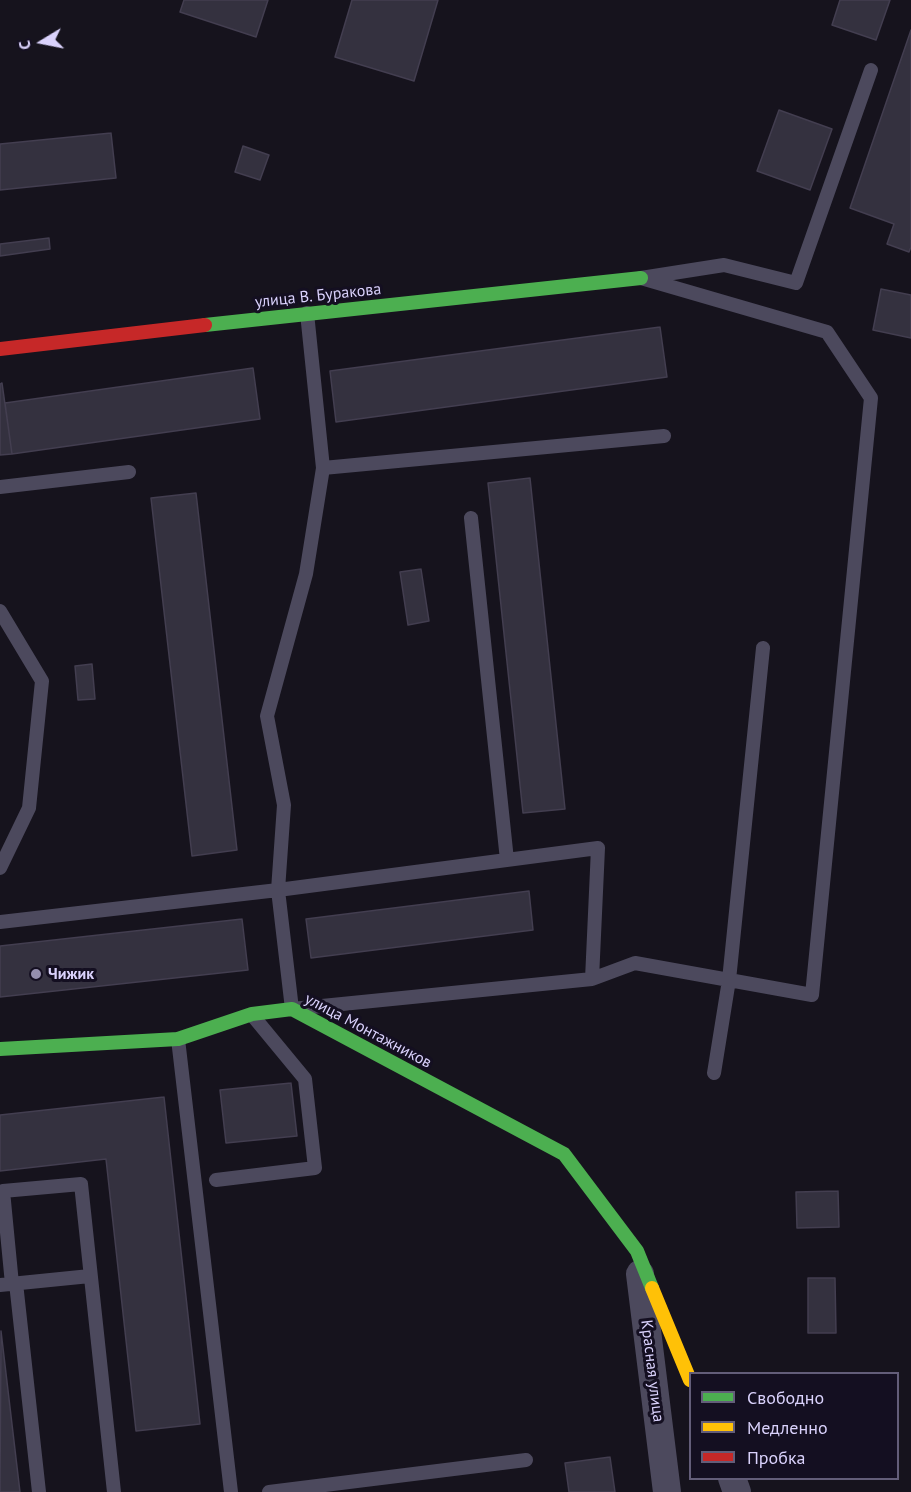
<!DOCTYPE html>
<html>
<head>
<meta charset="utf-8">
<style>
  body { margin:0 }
  #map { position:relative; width:911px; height:1492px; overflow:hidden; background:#16131d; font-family:"PT Sans",sans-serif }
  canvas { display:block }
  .legend { position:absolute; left:689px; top:1372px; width:210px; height:108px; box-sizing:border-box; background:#140f21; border:2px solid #635d79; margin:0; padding:8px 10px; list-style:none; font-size:18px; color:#dad2fc }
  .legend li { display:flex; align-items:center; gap:12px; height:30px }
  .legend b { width:30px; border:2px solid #635d79 }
  .north { position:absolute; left:12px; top:12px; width:60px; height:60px; -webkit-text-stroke:4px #140f21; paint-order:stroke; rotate:260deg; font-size:16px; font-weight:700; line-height:24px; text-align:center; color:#dad2fc }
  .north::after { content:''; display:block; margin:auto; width:21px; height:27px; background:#dad2fc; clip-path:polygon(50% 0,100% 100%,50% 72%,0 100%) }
</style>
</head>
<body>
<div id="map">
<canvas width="911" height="1492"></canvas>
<ul class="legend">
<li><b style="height:8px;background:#4caf50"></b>Свободно</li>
<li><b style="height:8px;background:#ffc107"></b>Медленно</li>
<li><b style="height:8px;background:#c62828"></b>Пробка</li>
</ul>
<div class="north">С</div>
</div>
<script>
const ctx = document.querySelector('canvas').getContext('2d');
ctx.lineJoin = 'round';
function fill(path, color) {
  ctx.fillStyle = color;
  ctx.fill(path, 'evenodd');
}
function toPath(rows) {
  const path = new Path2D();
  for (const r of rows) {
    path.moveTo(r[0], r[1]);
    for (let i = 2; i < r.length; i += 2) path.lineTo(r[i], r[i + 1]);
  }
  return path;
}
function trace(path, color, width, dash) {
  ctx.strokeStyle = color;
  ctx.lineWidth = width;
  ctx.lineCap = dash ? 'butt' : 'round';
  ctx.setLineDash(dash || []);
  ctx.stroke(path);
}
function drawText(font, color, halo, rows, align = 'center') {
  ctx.font = font + ' "PT Sans",sans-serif';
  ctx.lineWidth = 6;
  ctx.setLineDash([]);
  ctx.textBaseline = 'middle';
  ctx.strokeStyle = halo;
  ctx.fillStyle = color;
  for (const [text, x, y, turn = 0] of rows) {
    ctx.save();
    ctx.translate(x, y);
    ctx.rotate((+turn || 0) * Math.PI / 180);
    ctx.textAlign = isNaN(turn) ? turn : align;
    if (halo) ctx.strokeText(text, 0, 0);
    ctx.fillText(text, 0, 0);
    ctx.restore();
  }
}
const building = toPath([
  [184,0,268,0,256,37,180,12,184,0],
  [352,0,438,0,414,81,335,57,352,0],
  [840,0,890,0,876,40,832,25,840,0],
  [911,30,911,247,909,252,887,244,894,224,850,208,911,30],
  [779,110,832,129,810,190,757,171,779,110],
  [111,133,116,178,0,190,0,144,111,133],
  [243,146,269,155,260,180,235,172,243,146],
  [49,238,50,249,0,256,0,244,49,238],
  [881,289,911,295,911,338,873,330,881,289],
  [660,327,667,377,336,422,330,371,660,327],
  [253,368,260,419,12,454,5,403,253,368],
  [2,383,12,454,0,455,0,384,2,383],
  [530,478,565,809,523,813,488,483,530,478],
  [196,493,237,850,192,856,151,498,196,493],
  [421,569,429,621,408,625,400,572,421,569],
  [92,664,95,699,78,700,75,666,92,664],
  [529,891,533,930,311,958,306,919,529,891],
  [242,919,248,970,0,997,0,946,242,919],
  [291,1083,297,1136,226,1143,220,1090,291,1083],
  [164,1097,200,1424,136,1431,106,1159,0,1171,0,1115,164,1097],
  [838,1191,839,1227,797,1228,796,1192,838,1191],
  [808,1278,835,1278,836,1333,808,1333,808,1278],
  [1,1331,20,1492,0,1492,1,1331],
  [610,1457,615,1492,569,1492,565,1463,610,1457]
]);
const lane = toPath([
  [307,313,323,468,664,436],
  [0,487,129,472],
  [471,518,507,860],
  [0,611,42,681,29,808,0,868],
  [598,848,592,979,292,1009,278,890,598,848],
  [0,922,278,890,284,805,267,716,306,574,323,468],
  [592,979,635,963,812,995,871,398,827,332,641,278,724,265,796,283,871,70],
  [178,1039,231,1492],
  [714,1073,729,980,763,648],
  [216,1180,315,1168,305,1079,253,1016],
  [16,1283,39,1492],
  [12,1284,3,1191,81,1184,114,1492],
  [0,1285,90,1276],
  [269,1492,526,1460]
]);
const street = toPath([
  [640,1274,667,1492],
  [732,1478,737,1492]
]);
const fast = toPath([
  [205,325,641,278],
  [0,1049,178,1039,252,1014,292,1009,564,1154,637,1251,652,1288]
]);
const slow = toPath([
  [652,1288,690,1380]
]);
const jam = toPath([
  [0,349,205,325]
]);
const markers = [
  [36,974,6,"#958fae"]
];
const streetNames = [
  ["улица В. Буракова",318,296,-6],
  ["улица Монтажников",368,1031,28],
  ["Красная улица",652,1371,83]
];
const poiNames = [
  ["Чижик",48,974]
];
fill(building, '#34313f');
trace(building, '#433e50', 1.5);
trace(lane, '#4c495d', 14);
trace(street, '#4c495d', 28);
trace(fast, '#4caf50', 14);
trace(slow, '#ffc107', 14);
trace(jam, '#c62828', 14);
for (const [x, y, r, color] of markers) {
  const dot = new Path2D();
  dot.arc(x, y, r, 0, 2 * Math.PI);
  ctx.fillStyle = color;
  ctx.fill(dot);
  trace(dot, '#140f21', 2);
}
drawText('16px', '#dad2fc', '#140f21', streetNames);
drawText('bold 16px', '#dad2fc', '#140f21', poiNames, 'left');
</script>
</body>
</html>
